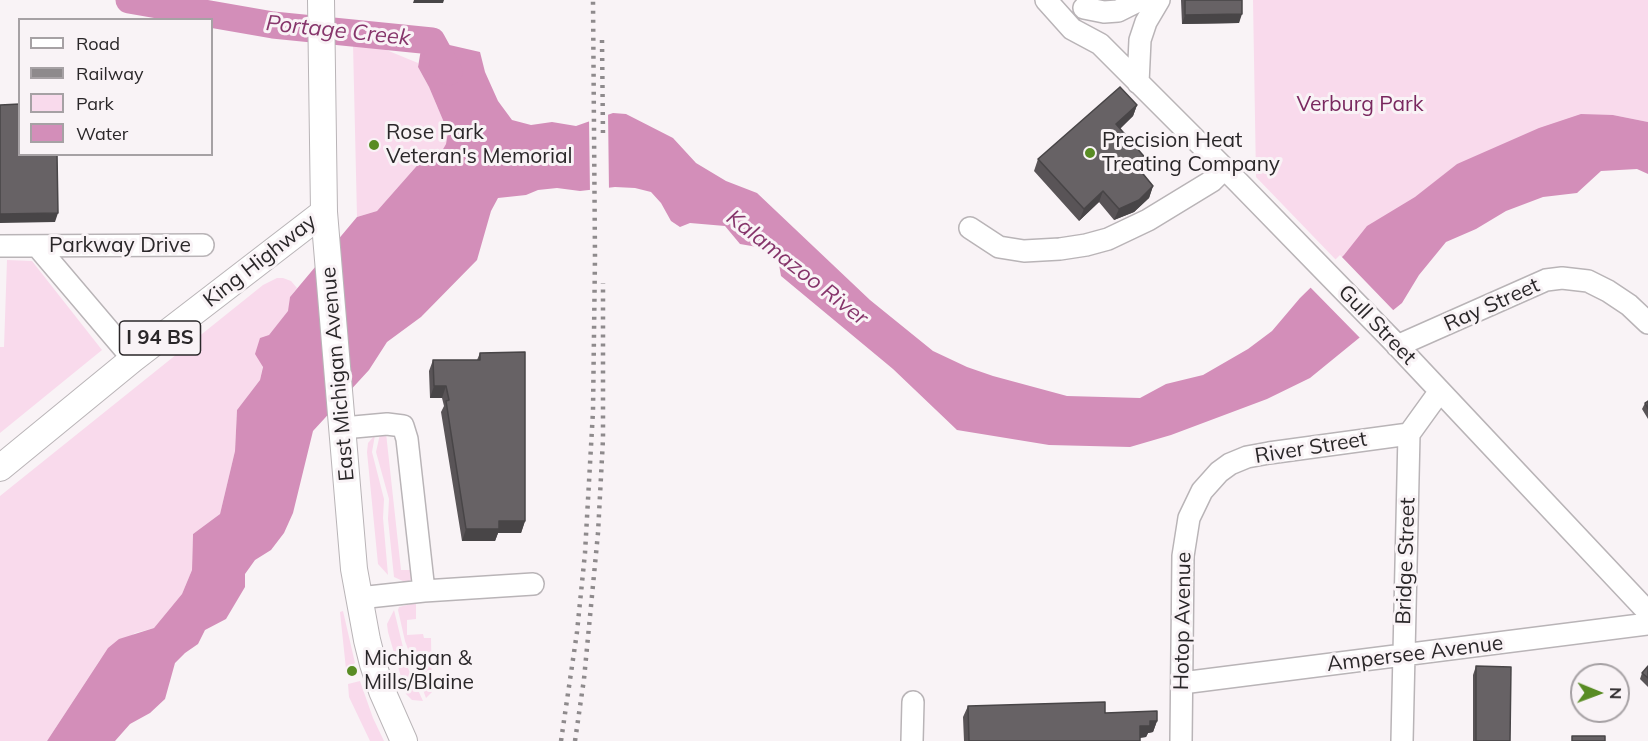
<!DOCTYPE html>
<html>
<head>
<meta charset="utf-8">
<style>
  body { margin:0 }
  #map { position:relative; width:1648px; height:741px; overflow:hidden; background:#f9f3f6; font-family:Mulish,sans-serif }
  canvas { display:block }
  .legend { position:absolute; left:18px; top:18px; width:195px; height:138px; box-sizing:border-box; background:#f9f3f6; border:2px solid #a6a1a4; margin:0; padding:8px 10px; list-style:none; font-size:18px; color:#2a2729 }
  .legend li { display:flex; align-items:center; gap:12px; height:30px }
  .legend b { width:30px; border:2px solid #a6a1a4 }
  .north { position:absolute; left:1570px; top:663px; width:60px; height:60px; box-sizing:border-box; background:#f9f3f6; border:2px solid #a6a1a4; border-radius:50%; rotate:91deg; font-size:16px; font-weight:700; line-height:24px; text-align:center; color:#2a2729 }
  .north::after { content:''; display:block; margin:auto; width:21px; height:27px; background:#598c24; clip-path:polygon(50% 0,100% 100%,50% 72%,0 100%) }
</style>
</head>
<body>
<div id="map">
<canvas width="1648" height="741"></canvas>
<ul class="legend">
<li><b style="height:8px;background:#fff"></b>Road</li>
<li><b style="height:8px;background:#8e8a8c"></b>Railway</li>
<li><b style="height:16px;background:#f9daec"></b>Park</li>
<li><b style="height:16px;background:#d38eb9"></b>Water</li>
</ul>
<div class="north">N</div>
</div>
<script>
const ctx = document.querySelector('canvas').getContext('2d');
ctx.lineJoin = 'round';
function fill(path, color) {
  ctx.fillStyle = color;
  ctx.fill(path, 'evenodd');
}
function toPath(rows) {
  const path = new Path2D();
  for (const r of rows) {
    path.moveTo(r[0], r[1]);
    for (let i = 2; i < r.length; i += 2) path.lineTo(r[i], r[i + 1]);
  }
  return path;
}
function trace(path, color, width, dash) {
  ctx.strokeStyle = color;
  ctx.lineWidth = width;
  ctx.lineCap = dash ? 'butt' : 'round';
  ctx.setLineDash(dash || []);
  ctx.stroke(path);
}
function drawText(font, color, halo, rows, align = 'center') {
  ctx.font = font + ' Mulish,sans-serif';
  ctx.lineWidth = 6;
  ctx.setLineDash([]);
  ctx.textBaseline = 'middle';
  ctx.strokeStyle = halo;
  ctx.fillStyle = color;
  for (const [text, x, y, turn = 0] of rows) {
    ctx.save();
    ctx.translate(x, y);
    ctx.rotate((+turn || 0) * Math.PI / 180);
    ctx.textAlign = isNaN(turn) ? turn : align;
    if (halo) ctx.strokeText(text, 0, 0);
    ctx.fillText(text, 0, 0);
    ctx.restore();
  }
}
const green = toPath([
  [1253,0,1648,0,1648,122,1613,115,1457,164,1337,261,1256,177],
  [362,40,418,63,418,67,429,87,448,132,446,144,439,156,422,160,377,211,357,217,353,44],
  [7,260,32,261,102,350,0,433,0,347,4,347],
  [277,278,283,278,291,281,297,288,290,297,289,311,269,335,260,380,237,410,235,451,220,514,193,534,192,570,182,594,154,628,135,633,100,660,47,741,0,741,0,496,263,285],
  [386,433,401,570,412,570,413,576,410,581,405,582,394,577,388,519,389,499,376,452,380,434],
  [375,435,372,452,384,499,383,518,388,575,378,564,367,452,368,443],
  [411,604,416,604,416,619,407,620,407,635,423,634,424,638,431,638,432,692,426,698,405,641,398,610,399,607],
  [394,610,408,668,423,701,412,700,406,694,388,632,387,624],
  [343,611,355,663,346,669,340,612],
  [360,681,373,718,384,741,370,741,349,697,348,684]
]);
const water = toPath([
  [432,41,480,52,485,72,498,101,512,120,531,125,552,122,576,126,613,113,626,114,673,138,696,163,726,181,757,193,870,300,933,351,967,367,993,376,1067,396,1140,398,1166,384,1203,375,1248,349,1272,331,1300,298,1344,255,1367,226,1415,197,1457,164,1539,128,1581,114,1613,115,1648,122,1648,174,1637,169,1601,171,1577,193,1543,197,1506,211,1476,229,1446,242,1419,275,1402,303,1310,378,1267,399,1171,435,1130,447,1049,445,957,430,893,369,781,276,778,259,763,248,740,244,725,226,690,223,680,227,671,221,661,203,651,192,635,188,615,187,580,191,557,188,538,190,526,195,498,198,491,211,477,260,421,317,387,342,369,370,313,431,293,513,284,533,271,550,255,560,245,574,245,587,226,619,205,630,198,644,185,653,175,663,165,699,150,713,130,724,115,741,47,741,108,648,119,639,154,628,182,594,192,570,193,534,220,514,235,451,237,410,260,380,263,367,255,354,260,338,269,335,288,311,290,297,357,217,377,211,422,160,439,156,446,144,448,132,429,87,418,67,421,49]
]);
const pier = toPath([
  [608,111,609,191,590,193,589,118],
  [1340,255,1395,312,1362,340,1309,286]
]);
const river = toPath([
  [129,0,273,25,432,41,449,72]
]);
const minor = toPath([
  [1046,0,1072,29,1100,44,1238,182,1392,340,1648,612],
  [1084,8,1104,12,1118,11,1140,0],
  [1138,83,1140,40,1146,22,1159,0],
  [970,228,999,247,1024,251,1060,249,1086,245,1108,239,1148,220,1212,181,1224,169],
  [0,246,203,245],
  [37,246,133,359],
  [1397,346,1546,280,1562,278,1588,281,1608,291,1629,305,1648,323],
  [343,428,387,424,403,426,407,439,424,591,533,584],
  [359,598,424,591],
  [1182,683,1648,624],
  [912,741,913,702],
  [1181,741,1183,556,1189,518,1202,491,1219,472,1230,464,1247,457,1269,453,1409,434],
  [1402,741,1409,434,1440,391]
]);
const major = toPath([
  [321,0,324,212,354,569,367,640,373,664,382,691,404,741],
  [0,468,133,359,324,212]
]);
const rail = toPath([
  [602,40,603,136],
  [561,741,577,632,585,553,593,411,595,257,593,0],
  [575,741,584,679,598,533,603,439,603,283]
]);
const wall = toPath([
  [1181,0,1242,0,1239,23,1182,24],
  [1137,105,1133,116,1120,129,1148,161,1143,174,1153,186,1149,198,1134,212,1114,220,1099,202,1079,221,1034,171,1038,159],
  [480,353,525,521,521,533,498,533,495,541,462,541,441,412,444,406,442,398,430,398,429,371,433,360,477,360],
  [1648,401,1648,419,1642,409,1645,403],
  [1476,666,1510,741,1473,741,1473,675],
  [1648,666,1648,687,1640,679,1642,673],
  [968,706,1105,713,1157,721,1153,732,1148,733,1146,737,1140,738,1140,741,964,741,963,717]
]);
const shadedWall = toPath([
  [414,0,444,0,443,3,413,3],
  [1242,14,1239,23,1182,24,1185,15],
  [1137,105,1133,116,1112,136,1116,124],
  [1148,161,1143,173,1135,181,1139,169],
  [1153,186,1149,198,1134,212,1114,220,1119,209],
  [1103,191,1099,202,1079,221,1084,209],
  [58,213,55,222,0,223,0,214],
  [434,386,446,386,442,398,430,398],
  [499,521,525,521,521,533,498,533,495,541,462,541,466,529],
  [1150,721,1157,721,1153,732,1148,733,1146,737,1135,738,1140,726]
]);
const building = toPath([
  [1185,0,1242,0,1242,14,1185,15,1185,0],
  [1120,87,1137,105,1116,124,1148,161,1139,169,1153,186,1139,200,1119,209,1103,191,1084,209,1038,159,1120,87],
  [20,104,20,154,57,154,58,213,0,214,0,105,20,104],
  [525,352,525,521,499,521,499,529,466,529,446,401,449,400,446,386,434,386,433,360,480,360,480,353,525,352],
  [1648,401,1648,409,1645,403,1648,401],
  [1476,666,1511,667,1510,741,1476,741,1476,666],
  [1648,666,1648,678,1642,673,1648,666],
  [1105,702,1105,713,1157,711,1157,721,1150,721,1150,726,1140,726,1140,741,969,741,968,706,1105,702],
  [1572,736,1605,736,1605,741,1572,741,1572,736]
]);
const markers = [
  [374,145,6,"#598c24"],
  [1090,153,6,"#598c24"],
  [352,671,6,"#598c24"]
];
const shields = [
  [160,338,81]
];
const shieldNames = [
  ["I 94 BS",160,338]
];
const parkNames = [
  ["Verburg Park",1360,105]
];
const poiNames = [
  ["Rose Park",386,133],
  ["Veteran's Memorial",386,157],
  ["Precision Heat",1102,141],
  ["Treating Company",1102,165],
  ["Michigan &",364,659],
  ["Mills/Blaine",364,683]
];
const streetNames = [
  ["Parkway Drive",120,246],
  ["King Highway",260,261,-38],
  ["Ray Street",1492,305,-24],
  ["Gull Street",1377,325,46],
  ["East Michigan Avenue",338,374,-95],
  ["River Street",1311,448,-9],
  ["Bridge Street",1406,561,-88],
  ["Hotop Avenue",1183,621,-89],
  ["Ampersee Avenue",1415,654,-7]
];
const waterNames = [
  ["Portage Creek",338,31,6],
  ["Kalamazoo River",797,268,38]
];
fill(green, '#f9daec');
fill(water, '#d38eb9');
fill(pier, '#f9f3f6');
trace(river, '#d38eb9', 27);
trace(minor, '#b9b4b7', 24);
trace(major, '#b9b4b7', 28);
trace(minor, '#fff', 21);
trace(major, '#fff', 26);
trace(rail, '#8e8a8c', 4.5, [3, 6]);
fill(wall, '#595457');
fill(shadedWall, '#484547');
fill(building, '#676265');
trace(building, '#484547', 1.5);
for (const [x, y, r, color] of markers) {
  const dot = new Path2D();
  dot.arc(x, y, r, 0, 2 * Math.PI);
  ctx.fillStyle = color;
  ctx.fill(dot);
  trace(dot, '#f9f3f6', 2);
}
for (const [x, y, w] of shields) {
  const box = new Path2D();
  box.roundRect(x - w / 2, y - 17, w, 34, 4.5);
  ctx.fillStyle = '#f9f3f6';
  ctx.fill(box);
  trace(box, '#2a2729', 1.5);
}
drawText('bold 20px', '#2a2729', null, shieldNames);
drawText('21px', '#79285f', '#f9f3f6', parkNames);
drawText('21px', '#2a2729', '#f9f3f6', poiNames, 'left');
drawText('21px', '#2a2729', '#f9f3f6', streetNames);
drawText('italic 22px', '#86356b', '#f9f3f6', waterNames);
</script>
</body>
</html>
